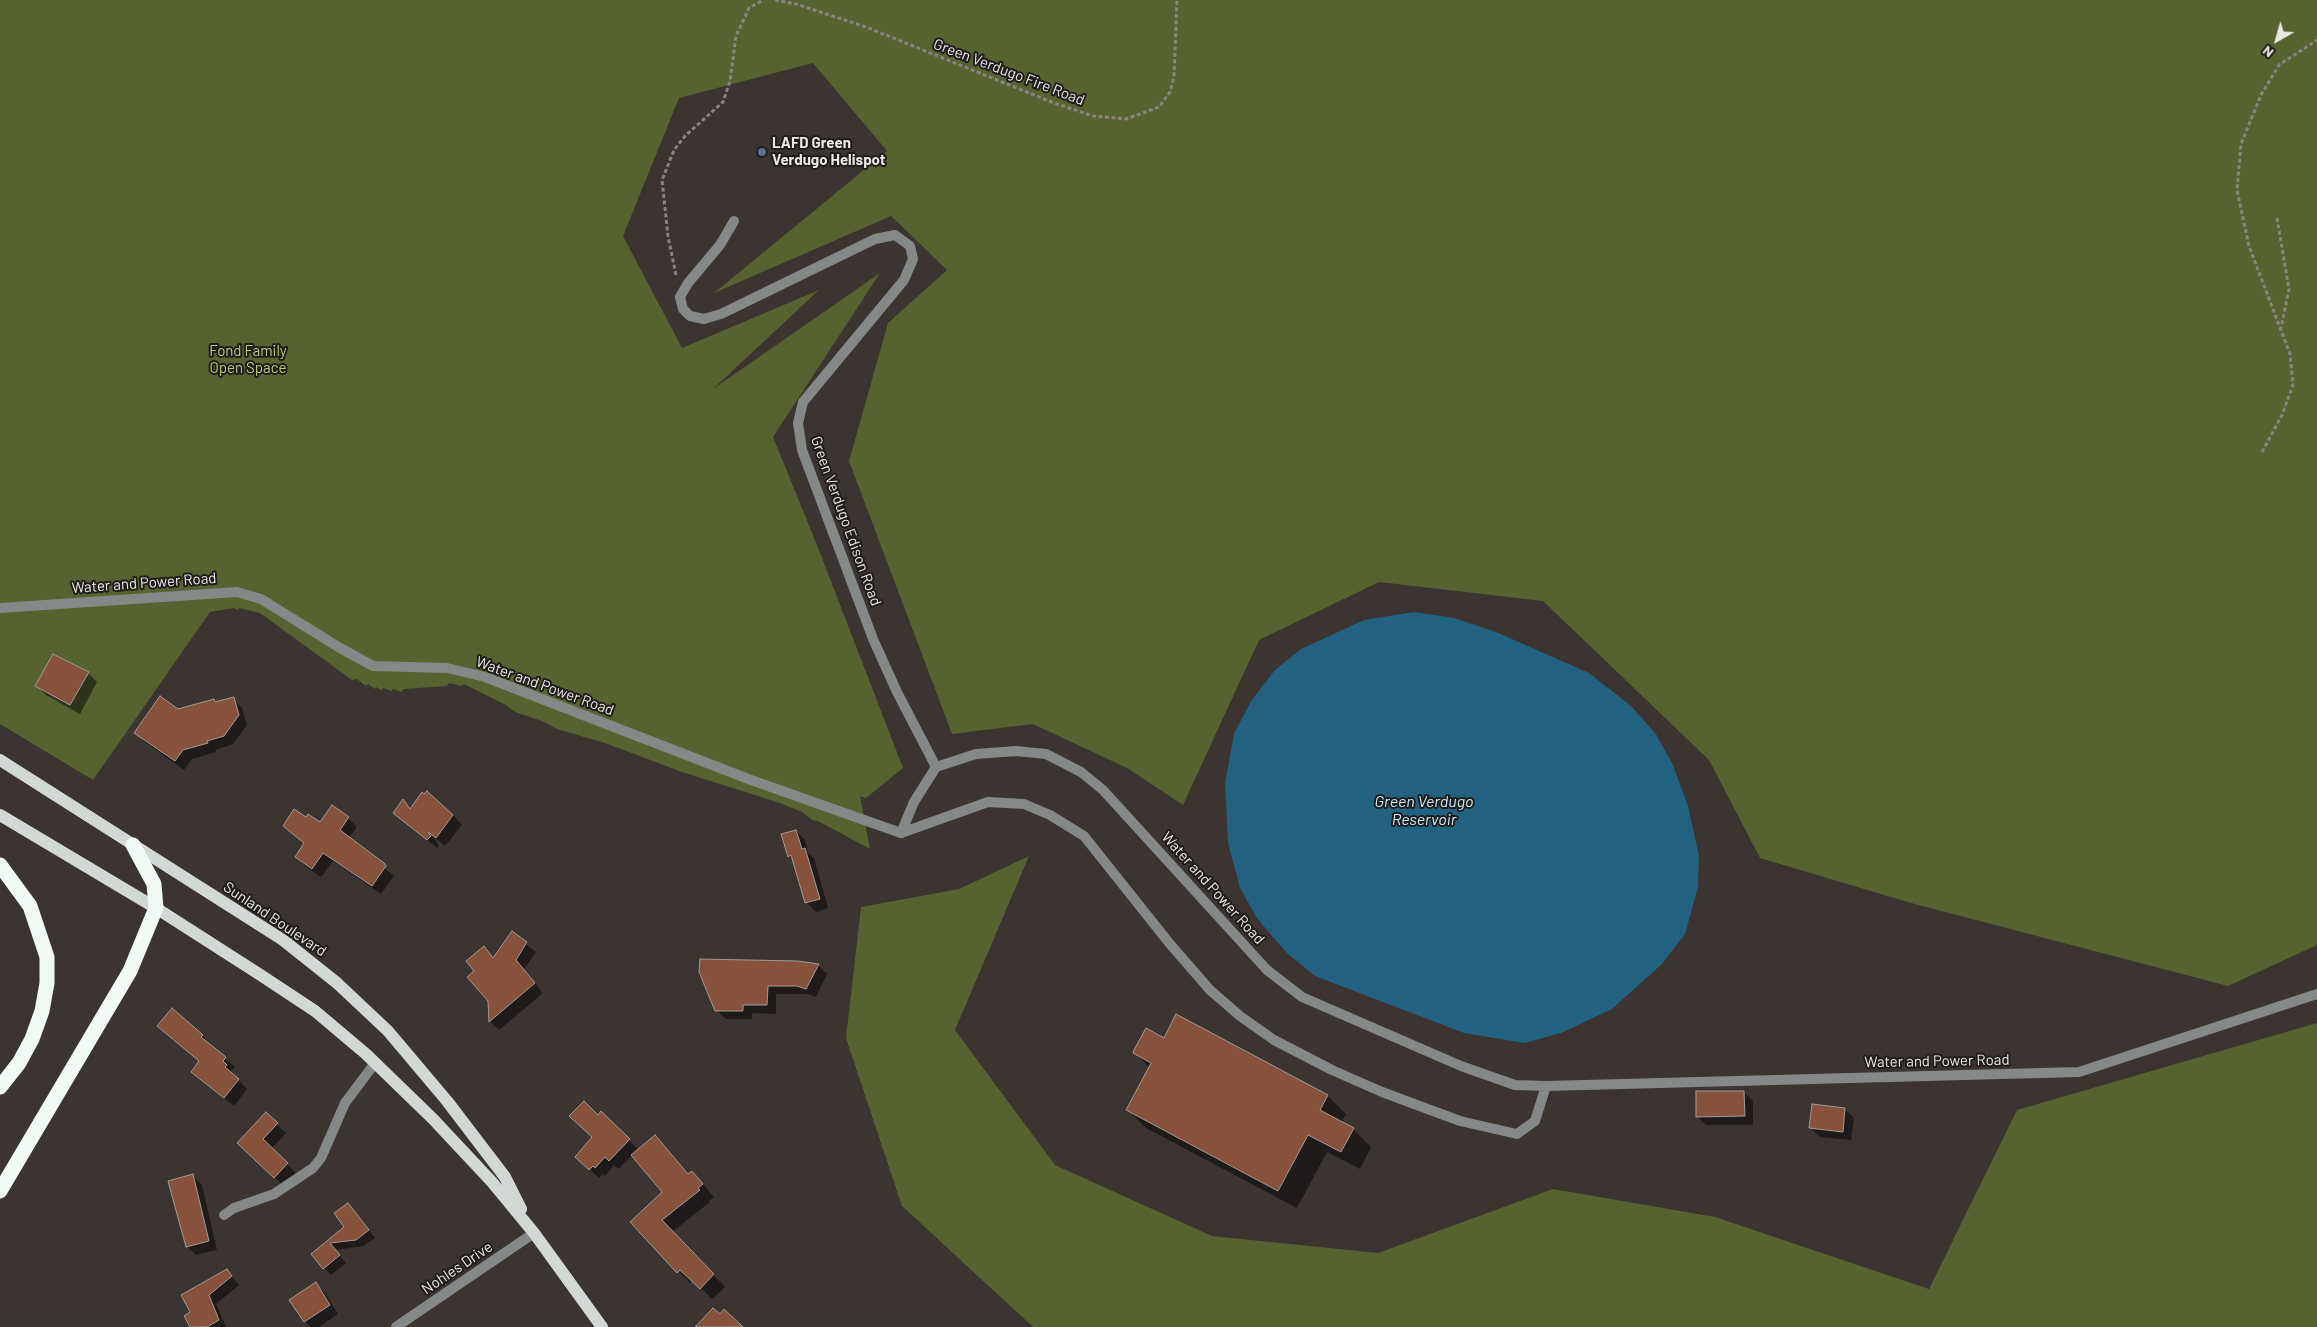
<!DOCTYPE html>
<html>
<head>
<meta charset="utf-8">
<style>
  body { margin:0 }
  #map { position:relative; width:2317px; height:1327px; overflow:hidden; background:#3b3431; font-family:Barlow,sans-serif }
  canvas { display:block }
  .north { position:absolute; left:2252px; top:15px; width:50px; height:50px; -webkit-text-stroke:4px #201d1b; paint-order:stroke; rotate:218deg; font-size:14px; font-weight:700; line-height:20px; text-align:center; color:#ebe7e5 }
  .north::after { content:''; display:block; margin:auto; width:18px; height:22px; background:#ebe7e5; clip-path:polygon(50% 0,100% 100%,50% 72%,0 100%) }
</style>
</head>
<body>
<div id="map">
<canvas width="2317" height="1327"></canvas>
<div class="north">N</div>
</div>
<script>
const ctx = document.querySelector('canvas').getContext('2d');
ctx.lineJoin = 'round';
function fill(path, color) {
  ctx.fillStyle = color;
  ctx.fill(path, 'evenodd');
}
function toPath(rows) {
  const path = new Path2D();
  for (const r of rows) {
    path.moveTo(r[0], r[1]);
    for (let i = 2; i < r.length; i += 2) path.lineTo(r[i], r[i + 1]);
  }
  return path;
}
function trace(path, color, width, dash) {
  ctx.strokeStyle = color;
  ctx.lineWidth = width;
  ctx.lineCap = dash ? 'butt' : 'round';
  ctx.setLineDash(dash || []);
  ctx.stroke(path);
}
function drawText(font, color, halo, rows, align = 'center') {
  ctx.font = font + ' Barlow,sans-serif';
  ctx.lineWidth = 4;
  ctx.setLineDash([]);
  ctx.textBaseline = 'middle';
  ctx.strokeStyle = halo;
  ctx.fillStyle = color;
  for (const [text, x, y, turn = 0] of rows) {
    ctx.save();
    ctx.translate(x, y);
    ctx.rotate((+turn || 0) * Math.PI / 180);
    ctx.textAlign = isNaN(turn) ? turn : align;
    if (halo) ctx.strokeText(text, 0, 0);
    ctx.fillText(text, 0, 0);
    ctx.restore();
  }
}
const green = toPath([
  [0,0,2317,0,2317,945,2228,986,1911,903,1760,858,1709,760,1543,601,1379,582,1259,640,1183,805,1127,768,1033,724,952,734,849,461,888,323,947,270,891,216,714,293,887,151,813,63,679,98,623,236,682,348,819,290,713,389,880,273,773,437,817,545,903,768,866,798,860,796,870,849,818,821,812,820,802,812,780,803,682,772,605,743,557,729,542,721,515,712,506,705,464,684,462,686,449,683,447,686,404,689,402,692,393,689,392,691,383,688,381,690,376,687,375,689,368,684,366,686,357,679,352,680,260,613,239,608,237,610,234,608,210,612,93,780,0,724],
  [1029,856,955,1030,1055,1165,1212,1236,1378,1253,1553,1189,1715,1217,1929,1289,2017,1110,2317,1023,2317,1327,1033,1327,902,1206,846,1038,861,907,959,889]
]);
const water = toPath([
  [1414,612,1454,618,1496,632,1589,673,1631,706,1656,734,1673,765,1688,806,1699,856,1698,887,1685,934,1662,964,1612,1009,1561,1033,1524,1043,1464,1033,1315,976,1288,954,1271,935,1257,918,1240,888,1228,843,1225,783,1234,734,1251,701,1275,670,1301,649,1364,620]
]);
const shadow = toPath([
  [88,673,97,682,80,714,46,695,37,686],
  [233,699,242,708,247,725,233,744,215,750,216,752,192,759,184,770,145,742,136,733,178,710,214,701,216,703],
  [403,801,411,809,453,815,462,825,445,846,434,837,439,846,437,848,394,813],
  [348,818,357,827,349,838,394,876,381,894,333,861,321,877,305,866,296,857,305,844,284,825,306,819,320,824],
  [796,831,805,840,808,853,814,858,828,908,816,912,806,902,795,862,789,856],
  [512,933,536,952,524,969,543,993,499,1030,490,1021,489,1001,476,971,484,948,494,959],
  [818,965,827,974,816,997,807,994,776,994,776,1014,752,1013,752,1019,726,1019,716,1010,701,972],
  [168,1035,202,1035,210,1046,235,1067,231,1071,235,1075,234,1076,247,1089,234,1106,193,1072,200,1062],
  [1134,1052,1328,1096,1346,1114,1341,1123,1353,1129,1371,1147,1360,1169,1327,1152,1297,1208,1146,1128,1128,1110,1150,1068],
  [1744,1092,1753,1101,1753,1125,1706,1125,1697,1116],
  [1845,1109,1854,1118,1851,1140,1820,1137,1810,1128],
  [601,1113,639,1150,655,1137,689,1175,692,1172,714,1197,709,1201,710,1202,672,1232,725,1287,712,1299,693,1280,690,1283,631,1223,664,1193,633,1155,618,1169,614,1165,605,1176,603,1174,599,1178,577,1157,593,1138,599,1116],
  [277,1124,286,1133,271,1149,296,1173,284,1186,247,1152],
  [192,1176,202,1185,217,1250,196,1255,187,1246],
  [348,1204,375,1238,363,1246,335,1250,346,1263,331,1275,313,1255,346,1227],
  [227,1271,239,1285,216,1304,226,1327,201,1327,183,1296],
  [316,1284,325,1293,338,1314,319,1327,310,1327,305,1321]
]);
const building = toPath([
  [53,654,89,672,70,705,35,686,53,654],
  [160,696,178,709,214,699,215,702,234,697,239,715,224,736,207,741,208,743,183,750,175,761,134,733,160,696],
  [427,791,453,815,436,838,428,832,431,836,427,840,393,813,403,799,410,809,422,792,424,794,427,791],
  [332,805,349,817,340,830,384,863,386,866,372,886,323,853,312,869,295,857,304,843,283,826,294,809,306,817,308,814,320,822,332,805],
  [796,830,802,849,805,848,820,899,805,903,791,855,788,857,781,834,796,830],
  [512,931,527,942,516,960,535,983,489,1022,488,1001,467,977,474,971,466,961,484,946,493,958,512,931],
  [700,959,798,961,819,964,806,989,797,986,768,986,767,1005,743,1005,743,1011,715,1011,699,972,700,959],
  [172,1008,203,1035,201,1037,226,1057,223,1061,227,1065,225,1067,239,1079,224,1098,191,1072,199,1061,157,1026,172,1008],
  [1176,1014,1328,1095,1320,1110,1354,1128,1341,1152,1308,1135,1278,1191,1126,1110,1151,1063,1133,1053,1134,1050,1146,1028,1164,1038,1176,1014],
  [1696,1091,1744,1091,1745,1116,1696,1117,1696,1091],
  [584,1101,598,1115,601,1111,630,1139,609,1161,605,1157,595,1168,593,1166,589,1170,575,1157,592,1137,569,1116,584,1101],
  [1812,1104,1845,1108,1843,1132,1809,1128,1812,1104],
  [266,1112,278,1123,263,1139,288,1163,274,1178,237,1143,266,1112],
  [655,1135,688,1174,692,1171,703,1184,698,1188,700,1190,662,1220,714,1274,700,1289,680,1270,677,1273,630,1222,662,1192,631,1155,655,1135],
  [193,1174,209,1241,186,1247,168,1181,193,1174],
  [348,1203,369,1230,356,1240,330,1243,340,1255,323,1269,311,1254,344,1227,334,1213,348,1203],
  [227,1269,232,1276,209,1295,219,1320,207,1327,190,1327,184,1316,190,1312,181,1295,227,1269],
  [316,1282,330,1305,304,1322,289,1300,316,1282],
  [713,1308,720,1314,724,1309,743,1327,695,1327,713,1308]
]);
const path = toPath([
  [775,0,796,4,866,27,1054,103,1093,116,1126,119,1159,107,1170,92,1174,77,1177,0],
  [2277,218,2289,289,2281,328],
  [676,275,668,236,662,180,674,150,685,136,723,102,730,81,736,36,749,8,763,0],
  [2262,452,2282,415,2293,385,2290,354,2249,246,2237,190,2241,144,2261,95,2279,65,2317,40]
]);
const lane = toPath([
  [734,221,720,245,688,283,680,297,683,309,690,316,704,319,721,314,875,239,895,235,910,246,913,259,904,280,803,402,798,423,802,450,873,639,897,692,936,767],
  [901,833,914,802,936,767,976,754,1016,751,1046,754,1081,772,1103,790,1267,970,1302,997,1461,1066,1515,1085,1546,1086,2079,1072,2317,994],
  [901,833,988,802,1024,804,1050,815,1084,836,1170,944,1210,990,1240,1016,1274,1040,1332,1070,1382,1092,1460,1121,1517,1134,1535,1121,1546,1086],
  [224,1215,234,1208,274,1194,313,1168,321,1158,345,1103,375,1063]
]);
const street = toPath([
  [0,608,237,592,261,599,340,648,373,666,447,668,485,677,751,780,901,833],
  [396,1327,534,1233]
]);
const primary = toPath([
  [0,760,283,940,337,983,388,1031,447,1101,505,1177,521,1209],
  [0,815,156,908,259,974,315,1011,366,1054,433,1119,492,1182,534,1233,602,1327]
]);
const highway = toPath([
  [0,865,30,906,47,957,47,983,42,1011,32,1039,19,1063,0,1087],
  [0,1191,130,971,156,908,154,884,133,845]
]);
const markers = [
  [762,152,5,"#5c6f8a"]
];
const streetNames = [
  ["Green Verdugo Fire Road",1009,72,21],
  ["Green Verdugo Edison Road",846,521,70],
  ["Water and Power Road",144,583,-4],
  ["Water and Power Road",545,686,20],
  ["Water and Power Road",1213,888,48],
  ["Sunland Boulevard",275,919,34],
  ["Water and Power Road",1937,1061,-1],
  ["Nohles Drive",457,1268,-34]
];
const poiNames = [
  ["LAFD Green",772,143],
  ["Verdugo Helispot",772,160]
];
const parkNames = [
  ["Fond Family",248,351],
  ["Open Space",248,368]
];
const waterNames = [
  ["Green Verdugo",1424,802],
  ["Reservoir",1424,820]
];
fill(green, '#56622f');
fill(water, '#22617f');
fill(shadow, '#0007');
fill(building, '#87523b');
trace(building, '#a29a96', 1);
trace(path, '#898380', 3, [4, 2.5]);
trace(lane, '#848886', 10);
trace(street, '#848886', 10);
trace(primary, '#d2d9d5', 12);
trace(highway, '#f1f9f5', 15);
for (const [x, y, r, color] of markers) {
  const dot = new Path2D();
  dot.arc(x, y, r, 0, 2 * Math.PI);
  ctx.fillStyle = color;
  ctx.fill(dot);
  trace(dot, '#201d1b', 2);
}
drawText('15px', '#ebe7e5', '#201d1b', streetNames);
drawText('bold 15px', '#ebe7e5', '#201d1b', poiNames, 'left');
drawText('15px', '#b7cb78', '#201d1b', parkNames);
drawText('italic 16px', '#c8eafd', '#201d1b', waterNames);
</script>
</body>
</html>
